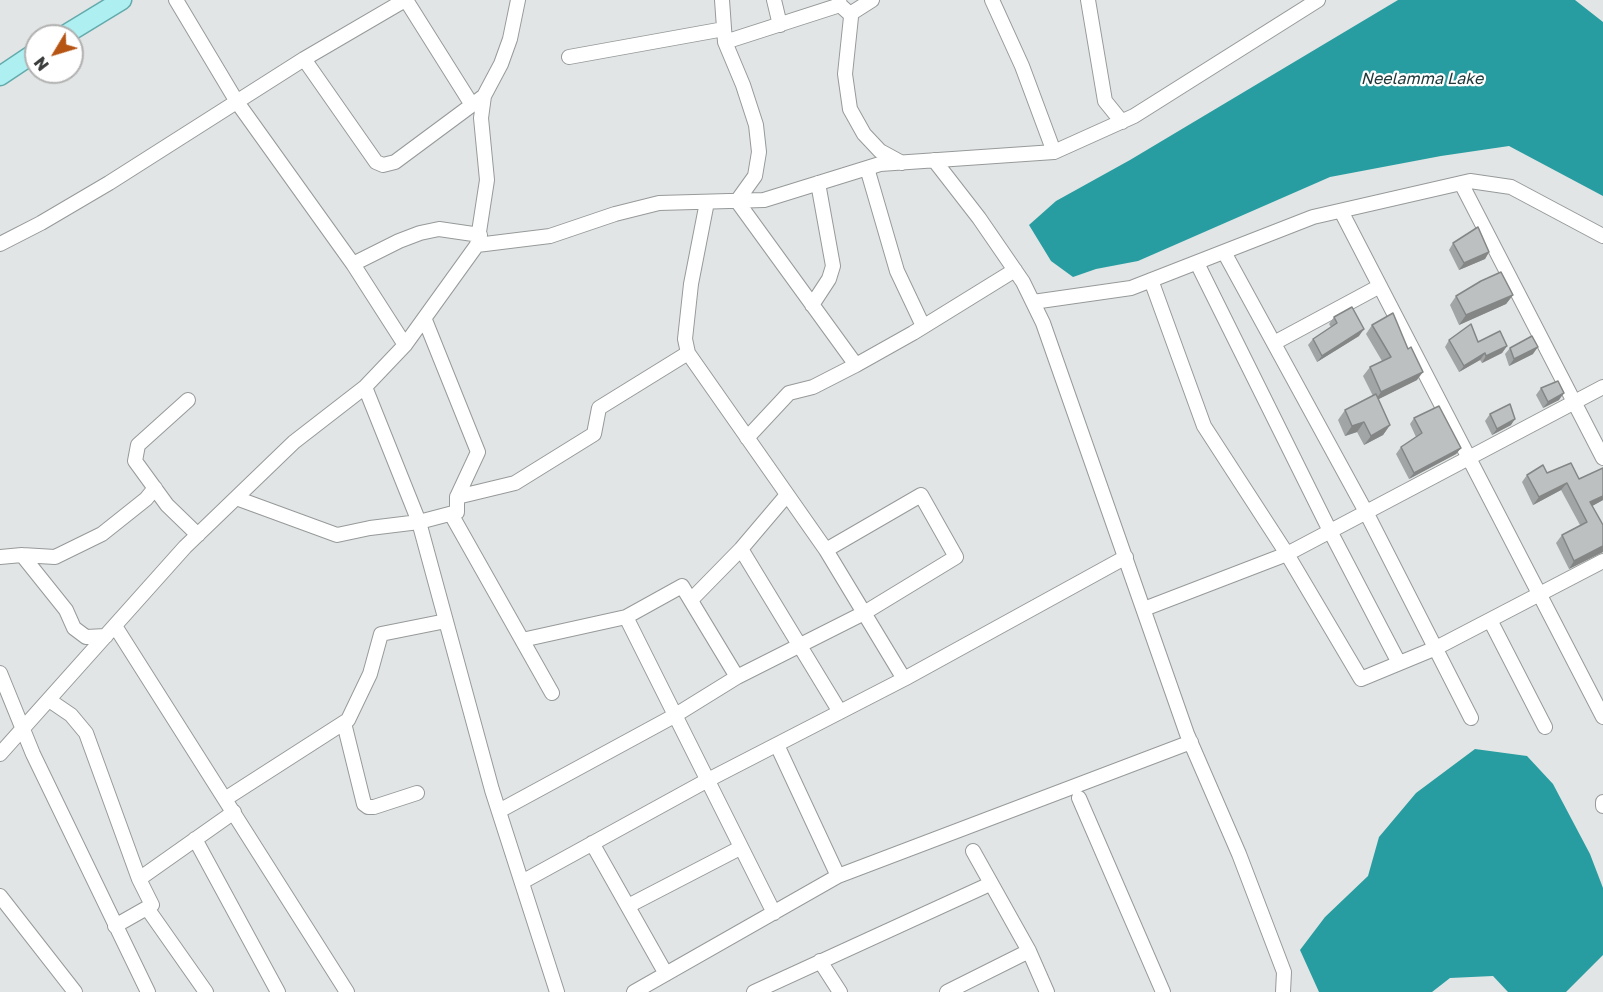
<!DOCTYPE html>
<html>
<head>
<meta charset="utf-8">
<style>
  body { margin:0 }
  #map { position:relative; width:1603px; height:992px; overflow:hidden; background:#e2e5e5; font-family:"Golos Text",sans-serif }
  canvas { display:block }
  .north { position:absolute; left:24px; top:24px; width:60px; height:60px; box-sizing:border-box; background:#fff; border:2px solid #b1b1b1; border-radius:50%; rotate:232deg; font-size:16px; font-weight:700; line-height:24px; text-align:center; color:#3b3c3c }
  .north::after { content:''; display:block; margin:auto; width:21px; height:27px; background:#b55413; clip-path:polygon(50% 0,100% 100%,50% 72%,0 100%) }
</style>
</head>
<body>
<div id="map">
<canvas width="1603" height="992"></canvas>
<div class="north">N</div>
</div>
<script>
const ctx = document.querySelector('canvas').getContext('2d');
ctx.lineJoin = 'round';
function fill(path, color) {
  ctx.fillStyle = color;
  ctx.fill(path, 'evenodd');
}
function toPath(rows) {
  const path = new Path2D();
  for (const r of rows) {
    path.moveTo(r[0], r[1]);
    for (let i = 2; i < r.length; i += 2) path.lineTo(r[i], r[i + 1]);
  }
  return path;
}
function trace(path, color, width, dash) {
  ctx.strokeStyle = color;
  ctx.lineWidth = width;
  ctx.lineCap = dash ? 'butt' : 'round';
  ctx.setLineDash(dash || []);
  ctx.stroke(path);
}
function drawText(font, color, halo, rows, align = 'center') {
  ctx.font = font + ' "Golos Text",sans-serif';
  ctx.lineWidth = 4.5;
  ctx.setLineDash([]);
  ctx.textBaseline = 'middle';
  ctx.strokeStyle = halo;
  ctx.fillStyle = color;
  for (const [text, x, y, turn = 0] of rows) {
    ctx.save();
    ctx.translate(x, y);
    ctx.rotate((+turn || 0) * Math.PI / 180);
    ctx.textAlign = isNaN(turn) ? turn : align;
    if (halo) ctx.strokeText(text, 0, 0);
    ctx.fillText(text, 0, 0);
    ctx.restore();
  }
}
const water = toPath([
  [1398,0,1575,0,1603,22,1603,196,1509,146,1441,156,1330,177,1138,261,1096,269,1073,277,1051,261,1029,225,1056,201,1130,160],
  [1475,749,1527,756,1553,784,1590,854,1603,888,1603,955,1566,992,1508,992,1493,976,1450,978,1432,992,1319,992,1300,950,1325,917,1368,876,1379,837,1416,793]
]);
const minor = toPath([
  [176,0,237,102,353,264,405,345],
  [406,0,472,105],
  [722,0,725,42,840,5],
  [774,0,780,25],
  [839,0,840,5,850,14,851,17,845,74,850,109,864,134,880,151,902,163],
  [992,0,1022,66,1054,152],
  [1088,0,1105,101,1122,122],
  [850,14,872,0],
  [725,42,743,85,756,125,759,152,755,176,737,201,856,365],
  [569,57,724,29],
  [304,59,376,162,383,165,395,162,484,96],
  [934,160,979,218,1023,282,1043,323,1187,734,1239,854,1284,972,1283,992],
  [867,168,897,271,923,326],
  [1461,183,1603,458],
  [707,202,691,284,685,339,688,353,826,550,904,679],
  [1341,211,1603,717],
  [0,244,41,223,109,183,304,59,405,0],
  [477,245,550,236,615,214,659,203,764,200,880,164,1054,152,1134,116,1318,0],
  [1224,252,1366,512,1471,718],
  [1197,263,1330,531,1399,663],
  [353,264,399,241,420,233,439,229,480,235],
  [1151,280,1204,426,1287,554,1361,679,1436,648,1603,561],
  [1033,302,1131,288,1313,217,1470,181,1511,187,1603,236],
  [812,305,829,279,833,266,818,183],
  [425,320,478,452,457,497],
  [1274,343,1380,286],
  [365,387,419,522,492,790,557,992],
  [188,400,138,445,135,461,167,505,198,535],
  [747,438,789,393,813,387,856,365,913,333,1015,270],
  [236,498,337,535,370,528,419,522,457,512,457,497,515,483,594,434,599,408,688,353],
  [451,514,552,693],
  [741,549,840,712],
  [22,555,66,610,74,628,86,637,106,636],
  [0,557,22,555,55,557,102,534,146,499,155,488],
  [691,600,741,549,786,496],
  [1144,609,1287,554,1603,387],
  [1490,620,1545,727],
  [115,626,347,992],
  [522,640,626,617],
  [0,673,33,754,148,992],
  [737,677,682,586,626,617,774,913],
  [49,700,71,715,86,733,139,879],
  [344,723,364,804,368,807,374,807,417,793],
  [777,745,838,876],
  [0,754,185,547,294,442,365,387,405,345,477,245,487,180,481,118,484,96,501,64,510,39,518,0],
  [1079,798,1163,992],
  [225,799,348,720,370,674,381,634,446,621],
  [1603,802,1603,806],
  [499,811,674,716,737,677,864,613,956,557,921,495,826,550],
  [195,839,278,992],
  [592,843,666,974],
  [973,851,1029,951,1047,992],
  [522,882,706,781,904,679,1126,557],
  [0,896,75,992],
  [628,906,740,848],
  [147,908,206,992],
  [115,926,152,905,139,879,234,812],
  [820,961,840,992],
  [634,992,838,876,1191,742],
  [754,992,990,884],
  [947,992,1029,951]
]);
const major = toPath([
  [63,36,122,0],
  [0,76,36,52]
]);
const wall = toPath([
  [1453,243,1489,252,1485,259,1459,270,1449,250],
  [1513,295,1506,304,1459,325,1450,305,1456,296],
  [1334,317,1359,336,1317,362,1308,345,1313,339,1331,327,1329,324],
  [1372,325,1417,380,1378,399,1390,425,1383,435,1364,445,1357,432,1345,436,1338,420,1345,410,1373,396,1363,376,1370,367,1382,361,1366,334],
  [1449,340,1478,342,1507,346,1502,353,1482,363,1480,360,1459,372,1445,347],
  [1510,348,1533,354,1509,366,1505,354],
  [1541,388,1559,400,1543,408,1536,395],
  [1490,414,1511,425,1492,435,1485,421],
  [1414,418,1461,448,1456,454,1409,479,1396,454,1401,447,1416,437,1410,424],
  [1603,468,1603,500,1592,506,1603,525,1603,552,1569,569,1556,543,1562,535,1580,525,1561,490,1533,505,1522,482,1527,475,1547,473,1579,479]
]);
const shadedWall = toPath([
  [1489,252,1485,259,1459,270,1464,263],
  [1513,295,1506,304,1459,325,1466,315],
  [1364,329,1359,336,1317,362,1322,356],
  [1507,346,1502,353,1482,363,1486,356],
  [1538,347,1533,354,1509,366,1514,359],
  [1485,353,1480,360,1459,372,1464,366],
  [1423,372,1417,380,1375,401,1381,392],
  [1564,393,1559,400,1543,408,1548,402],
  [1515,419,1511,425,1492,435,1497,429],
  [1364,422,1357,432,1345,436,1352,426],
  [1390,425,1383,435,1364,445,1371,436],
  [1461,448,1456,454,1409,479,1414,473],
  [1567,483,1561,490,1533,505,1539,497],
  [1603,496,1603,500,1585,510,1590,502],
  [1603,546,1603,552,1569,569,1574,561]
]);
const building = toPath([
  [1478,227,1489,252,1464,263,1453,243,1478,227],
  [1501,272,1513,295,1466,315,1456,296,1481,281,1501,272],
  [1352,307,1364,329,1322,356,1313,339,1337,323,1334,317,1352,307],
  [1393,313,1408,349,1411,347,1423,372,1381,392,1370,367,1391,357,1372,325,1393,313],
  [1471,324,1478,342,1500,331,1507,346,1486,356,1485,353,1464,366,1449,340,1471,324],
  [1532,336,1538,347,1514,359,1510,348,1532,336],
  [1558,381,1564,393,1548,402,1541,388,1558,381],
  [1376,394,1390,425,1371,436,1364,422,1352,426,1345,410,1376,394],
  [1510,404,1515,419,1497,429,1490,414,1510,404],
  [1439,406,1461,448,1414,473,1401,447,1422,433,1414,418,1439,406],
  [1571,463,1579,479,1603,468,1603,496,1590,502,1603,525,1603,546,1574,561,1562,535,1587,522,1567,483,1539,497,1527,475,1543,465,1547,473,1571,463]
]);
const waterNames = [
  ["Neelamma Lake",1422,79]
];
fill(water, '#289da1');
trace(minor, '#979a9a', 16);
trace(major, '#63aaac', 21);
trace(minor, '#fff', 14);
trace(major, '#aeeff1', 18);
fill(wall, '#a2a5a5');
fill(shadedWall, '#848686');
fill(building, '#bcc0c0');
trace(building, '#848686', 1.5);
drawText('italic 16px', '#20393a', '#fff', waterNames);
</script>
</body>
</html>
